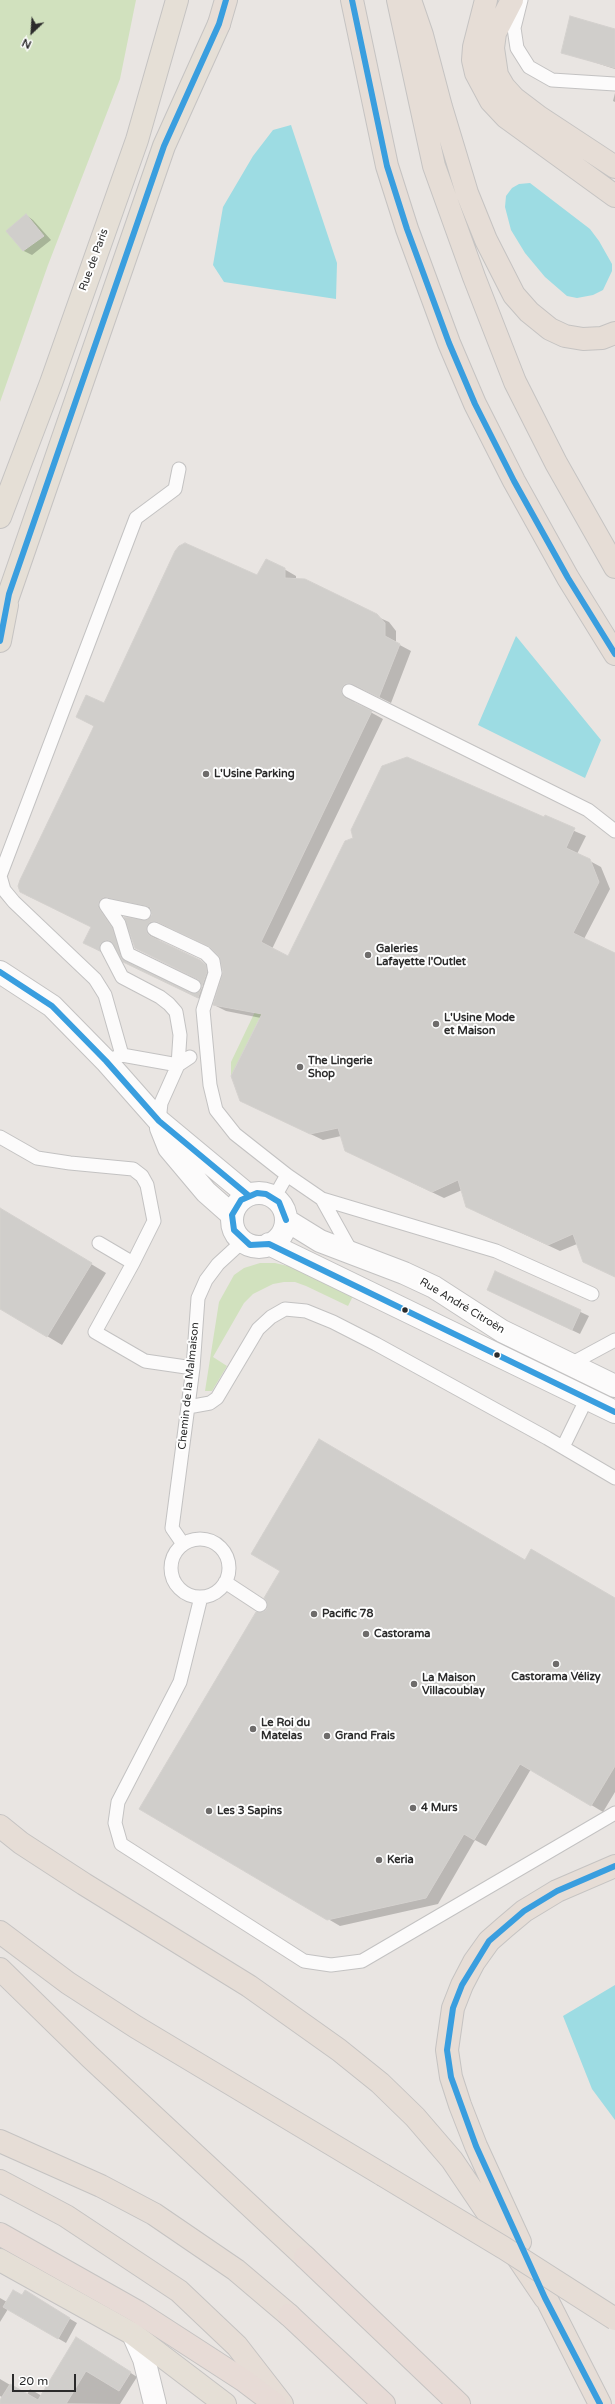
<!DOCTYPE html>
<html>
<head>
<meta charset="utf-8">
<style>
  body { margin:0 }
  #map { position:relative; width:615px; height:2404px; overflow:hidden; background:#e9e5e2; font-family:"Varela Round",sans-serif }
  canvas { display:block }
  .north { position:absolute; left:12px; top:12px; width:40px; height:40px; -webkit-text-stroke:3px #fff; paint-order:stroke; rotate:205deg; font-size:11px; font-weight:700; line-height:16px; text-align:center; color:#2b2b2b }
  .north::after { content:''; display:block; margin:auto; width:14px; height:18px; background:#2b2b2b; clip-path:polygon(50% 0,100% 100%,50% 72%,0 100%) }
  .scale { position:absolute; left:12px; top:2374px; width:64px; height:18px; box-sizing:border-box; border:2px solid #2b2b2b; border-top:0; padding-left:5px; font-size:12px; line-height:14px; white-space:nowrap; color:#2b2b2b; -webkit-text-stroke:3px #fff; paint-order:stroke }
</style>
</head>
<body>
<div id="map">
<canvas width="615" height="2404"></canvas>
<div class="north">N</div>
<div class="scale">20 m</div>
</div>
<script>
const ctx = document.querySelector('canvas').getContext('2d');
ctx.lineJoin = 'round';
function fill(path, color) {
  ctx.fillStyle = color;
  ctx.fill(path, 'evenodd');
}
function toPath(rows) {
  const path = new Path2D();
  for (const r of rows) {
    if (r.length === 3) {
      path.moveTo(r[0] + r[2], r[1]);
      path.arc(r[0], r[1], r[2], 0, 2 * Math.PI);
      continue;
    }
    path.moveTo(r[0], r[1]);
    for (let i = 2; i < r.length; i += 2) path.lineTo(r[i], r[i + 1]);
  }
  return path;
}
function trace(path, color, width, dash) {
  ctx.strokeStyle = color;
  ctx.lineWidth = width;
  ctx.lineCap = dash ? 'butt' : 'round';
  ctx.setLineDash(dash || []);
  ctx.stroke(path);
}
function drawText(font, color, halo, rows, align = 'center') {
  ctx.font = font + ' "Varela Round",sans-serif';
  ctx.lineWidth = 4;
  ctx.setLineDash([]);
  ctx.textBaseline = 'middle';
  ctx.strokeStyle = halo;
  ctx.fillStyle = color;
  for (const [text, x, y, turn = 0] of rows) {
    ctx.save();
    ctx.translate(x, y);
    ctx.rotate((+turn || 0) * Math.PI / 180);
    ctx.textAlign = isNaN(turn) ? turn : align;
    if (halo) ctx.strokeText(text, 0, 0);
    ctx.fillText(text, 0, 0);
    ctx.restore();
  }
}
const green = toPath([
  [0,0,136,0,120,79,48,265,0,402],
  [274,972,262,1013,231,1076,231,1062],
  [260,1263,275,1263,292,1267,353,1296,348,1306,306,1286,295,1282,284,1282,273,1284,253,1294,244,1303,213,1357,227,1366,212,1391,205,1391,219,1302,234,1275,244,1268]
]);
const water = toPath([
  [291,125,337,263,336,299,224,282,213,265,223,207,253,156,273,130],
  [530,183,590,229,599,241,612,264,612,271,603,290,593,295,577,298,567,296,545,277,525,253,511,230,505,207,506,196,512,188,519,184],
  [516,636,601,740,585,778,478,725],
  [615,1985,615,2120,592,2089,563,2016]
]);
const shadow = toPath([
  [615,30,615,69,562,52],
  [615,93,615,102,613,101],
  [26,215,33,220,51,240,32,255,24,251,7,231],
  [185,544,258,576,284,569,296,576,296,580,389,622,396,631,396,643,411,651,391,703,365,690,357,690,352,699,356,704,383,719,272,949,289,957,544,818,586,836,577,854,601,867,610,889,584,939,615,954,615,1277,577,1244,560,1251,479,1213,467,1206,462,1190,444,1198,346,1151,341,1136,323,1140,241,1101,261,1018,226,1011,214,1005,224,975,220,955,212,948,170,928,165,927,157,937,160,942,212,968,210,1004,124,961,116,948,112,950,111,957,84,943,92,927,26,895,94,726,77,717,105,704],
  [119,903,152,911,153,915,147,922,135,948,199,980,203,986,199,993,190,994,133,966,112,906],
  [0,1209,106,1273,62,1345,0,1308],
  [496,1272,589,1316,580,1334,488,1290],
  [525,1562,615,1599,615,1792,603,1812,531,1769,486,1846,475,1840,438,1904,340,1926,140,1809,264,1613],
  [25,2292,77,2323,66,2343,8,2309,0,2322,0,2298,7,2302,22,2296],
  [83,2342,137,2377,120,2404,0,2403,2,2397,0,2396,0,2379,27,2395,30,2389,42,2396]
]);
const building = toPath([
  [570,16,615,29,615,68,561,53,570,16],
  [26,214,44,236,23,251,6,231,26,214],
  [185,543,257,575,266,559,285,568,285,578,305,579,377,614,385,623,385,636,400,644,379,697,352,684,345,684,342,688,341,692,345,698,372,711,261,942,288,956,345,841,353,838,351,830,382,766,407,757,544,817,545,815,575,828,566,848,590,859,599,882,573,933,615,953,615,1277,583,1262,573,1234,548,1245,466,1207,458,1180,432,1192,345,1151,338,1128,310,1134,240,1101,231,1076,262,1014,213,1005,223,972,219,956,209,946,157,922,150,922,147,926,147,933,150,936,200,960,206,965,207,972,198,998,123,962,111,941,107,940,101,943,100,951,83,943,91,927,20,892,18,886,20,880,94,726,76,717,86,695,104,703,175,551,179,546,185,543],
  [104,897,150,907,152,915,147,920,124,917,135,948,198,979,202,986,199,992,191,993,122,959,112,927,98,907,99,901,104,897],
  [0,1208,92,1263,47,1337,0,1309,0,1208],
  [495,1271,581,1310,572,1330,487,1290,495,1271],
  [319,1439,525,1560,531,1549,615,1598,615,1766,591,1806,520,1764,474,1840,464,1834,426,1898,327,1920,139,1809,256,1612,263,1612,267,1609,267,1602,264,1598,280,1571,251,1554,319,1439],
  [13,2290,22,2295,25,2290,70,2318,58,2339,3,2307,13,2290],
  [76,2337,131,2372,119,2391,86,2371,66,2404,0,2404,0,2400,10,2384,38,2400,76,2337]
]);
const service = toPath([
  [521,0,514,28,517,48,529,67,552,80,615,84],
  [349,691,588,810,615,831],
  [0,876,136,518,175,489,179,469],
  [0,876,4,890,14,902,95,979,105,995,122,1055],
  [106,905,119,924,128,954,194,986],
  [106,905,144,913],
  [154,929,205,953,213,961,215,973,203,1010,210,1085,216,1110,235,1134,287,1175,322,1199,352,1253],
  [107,948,122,977,160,997,169,1004,176,1012,180,1035,178,1065,161,1103,159,1121],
  [114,1058,122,1055,178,1065,190,1057],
  [0,1137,37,1158,70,1163,133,1169,142,1176,147,1185,154,1221,133,1263],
  [274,1198,287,1175],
  [322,1199,496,1251,592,1294],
  [99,1243,133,1263,95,1332,145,1361,193,1368],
  [567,1366,615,1340],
  [188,1407,210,1403,217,1398,258,1329,271,1317,285,1309,306,1311,333,1322,376,1344,547,1438,615,1478],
  [563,1447,587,1398],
  [200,1568,29],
  [183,1544,172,1528,193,1368,198,1298,206,1280,218,1264,243,1241],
  [225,1582,260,1605],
  [201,1597,180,1682,118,1802,115,1823,121,1844,304,1961,331,1965,362,1961,615,1813]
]);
const minor = toPath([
  [133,2334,144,2359,155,2404]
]);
const tertiary = toPath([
  [0,972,52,1006,106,1061,159,1121,248,1195],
  [161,1128,169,1148,206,1192,232,1215],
  [259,1220,27],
  [286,1220,320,1241,404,1273,434,1287,502,1331,615,1386],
  [269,1244,615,1412]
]);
const primary = toPath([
  [0,517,51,383,137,140,177,0],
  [0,620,164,146,219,24],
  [0,641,7,605],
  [0,2260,133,2334,225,2404]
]);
const trunk = toPath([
  [352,0,387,166,407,229,449,343,475,404,514,481,568,578,615,654],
  [398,0,434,166,474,277,515,382,556,463,615,567],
  [410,0,422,35,441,107,467,193,486,240,514,295,529,312,550,329,565,336,583,339,602,338,615,333],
  [486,0,474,47,473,60,476,73,491,101,506,117,615,196],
  [512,0,495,33,493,48,497,75,504,87,514,98,539,117,615,167],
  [219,24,226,0],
  [0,1826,21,1843,84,1884,249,1986,339,2050,380,2083,415,2117,452,2160,545,2298],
  [0,1932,68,1983,136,2027,383,2175],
  [0,1969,90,2057,305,2257],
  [0,2141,101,2186,154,2214,236,2270,289,2315],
  [0,2181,66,2216,179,2291,237,2346,282,2404],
  [520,2242,476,2146,460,2105,451,2077,447,2050,453,2008,462,1985,474,1962,489,1941,505,1927,524,1911,557,1891,615,1866],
  [539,2284,600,2404]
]);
const motorway = toPath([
  [0,2234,138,2312,243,2380,275,2404],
  [305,2257,459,2404],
  [289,2315,384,2404]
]);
const trunkBridge = toPath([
  [383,2175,504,2248,615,2319]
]);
const bus1 = toPath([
  [352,0,387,166,407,229,449,343,475,404,514,481,568,578,615,654],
  [0,641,9,594,164,146,219,24,226,0],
  [0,972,52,1006,106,1061,159,1121,248,1195],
  [286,1220,279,1202,266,1194,257,1193,241,1200,232,1215,234,1230,250,1245,269,1244,615,1412],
  [600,2404,545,2298,476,2146,451,2077,447,2050,453,2008,462,1985,489,1941,524,1911,557,1891,615,1866]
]);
const markers = [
  [206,774,4,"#6e6c6b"],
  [368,955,4,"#6e6c6b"],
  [436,1024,4,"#6e6c6b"],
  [300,1067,4,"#6e6c6b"],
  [405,1310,3.5,"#2b2b2b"],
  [497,1355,3.5,"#2b2b2b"],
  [314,1614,4,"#6e6c6b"],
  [366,1634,4,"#6e6c6b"],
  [556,1664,4,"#6e6c6b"],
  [414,1684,4,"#6e6c6b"],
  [253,1729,4,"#6e6c6b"],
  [327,1736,4,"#6e6c6b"],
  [413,1808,4,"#6e6c6b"],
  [209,1811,4,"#6e6c6b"],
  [379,1860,4,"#6e6c6b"]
];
const streetNames = [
  ["Rue de Paris",94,260,-70],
  ["Rue André Citroën",462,1306,31],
  ["Chemin de la Malmaison",189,1386,-84]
];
const poiNames = [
  ["L'Usine Parking",214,774],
  ["Galeries",376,949],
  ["Lafayette l'Outlet",376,962],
  ["L'Usine Mode",444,1018],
  ["et Maison",444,1031],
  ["The Lingerie",308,1061],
  ["Shop",308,1074],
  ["Pacific 78",322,1614],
  ["Castorama",374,1634],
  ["Castorama Vélizy",556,1677,"center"],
  ["La Maison",422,1678],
  ["Villacoublay",422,1691],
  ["Le Roi du",261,1723],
  ["Matelas",261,1736],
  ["Grand Frais",335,1736],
  ["4 Murs",421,1808],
  ["Les 3 Sapins",217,1811],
  ["Keria",387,1860]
];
fill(green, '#d1e1be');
fill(water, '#9ddce3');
fill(shadow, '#0003');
fill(building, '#d0cecb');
trace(building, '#d4d1ce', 1);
trace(service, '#c3c2c2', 15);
trace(minor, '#c3c2c2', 24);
trace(tertiary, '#c3c2c2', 24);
trace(primary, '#c5c3c2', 24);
trace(trunk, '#c5c3c2', 24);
trace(motorway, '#c5c3c2', 24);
trace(service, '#fcfbfb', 13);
trace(minor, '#fcfbfb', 22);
trace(tertiary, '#fcfbfb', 22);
trace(primary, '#e5dfd6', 22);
trace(trunk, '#e6ddd6', 22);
trace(motorway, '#e7dbd6', 22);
trace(trunkBridge, '#c5c3c2', 24, []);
trace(trunkBridge, '#e6ddd6', 22);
trace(bus1, '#399edf', 6);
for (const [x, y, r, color] of markers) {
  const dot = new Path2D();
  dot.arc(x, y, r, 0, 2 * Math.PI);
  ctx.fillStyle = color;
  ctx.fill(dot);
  trace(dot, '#fff', 1.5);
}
drawText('11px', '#2b2b2b', '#fff', streetNames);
drawText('bold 11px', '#2b2b2b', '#fff', poiNames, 'left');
</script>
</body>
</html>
